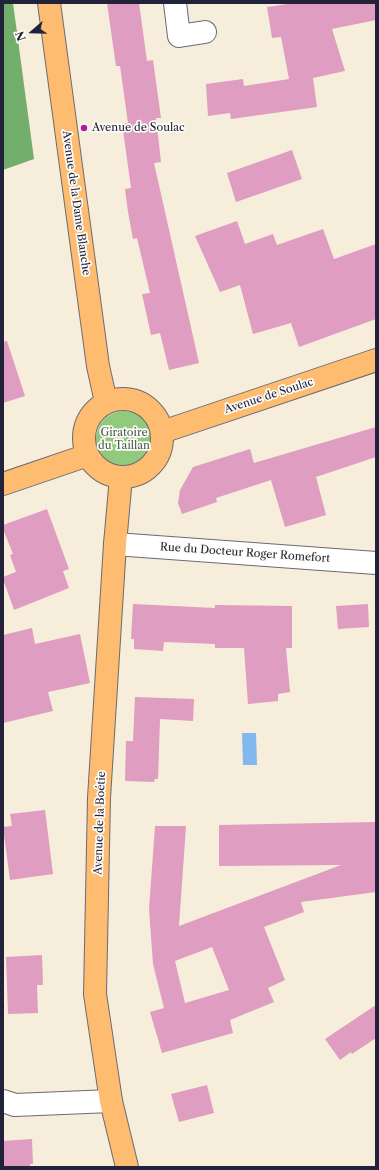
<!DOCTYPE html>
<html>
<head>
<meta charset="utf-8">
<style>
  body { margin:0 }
  #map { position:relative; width:379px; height:1170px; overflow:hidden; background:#f7eddb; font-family:"Libre Caslon Text",serif }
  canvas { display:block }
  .frame { position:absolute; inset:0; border:4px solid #22223b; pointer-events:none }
  .north { position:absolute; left:12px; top:12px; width:40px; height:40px; -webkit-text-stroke:3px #fdfcf7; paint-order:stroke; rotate:250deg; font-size:11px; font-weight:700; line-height:16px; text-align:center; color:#22223b }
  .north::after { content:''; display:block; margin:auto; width:14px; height:18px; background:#22223b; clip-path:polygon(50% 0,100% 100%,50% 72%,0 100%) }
</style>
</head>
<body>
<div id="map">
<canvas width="379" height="1170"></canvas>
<div class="frame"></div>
<div class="north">N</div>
</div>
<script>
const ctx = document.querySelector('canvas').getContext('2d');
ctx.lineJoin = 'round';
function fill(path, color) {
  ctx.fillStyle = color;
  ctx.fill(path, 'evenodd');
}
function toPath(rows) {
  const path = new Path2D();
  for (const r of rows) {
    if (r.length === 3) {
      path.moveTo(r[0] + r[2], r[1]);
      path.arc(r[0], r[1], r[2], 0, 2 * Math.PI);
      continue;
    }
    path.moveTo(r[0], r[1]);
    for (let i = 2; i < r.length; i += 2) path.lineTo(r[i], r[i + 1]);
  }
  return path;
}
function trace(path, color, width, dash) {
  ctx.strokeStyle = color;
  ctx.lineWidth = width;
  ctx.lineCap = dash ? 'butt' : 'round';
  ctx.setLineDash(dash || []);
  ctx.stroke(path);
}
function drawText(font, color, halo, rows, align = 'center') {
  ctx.font = font + ' "Libre Caslon Text",serif';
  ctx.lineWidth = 3.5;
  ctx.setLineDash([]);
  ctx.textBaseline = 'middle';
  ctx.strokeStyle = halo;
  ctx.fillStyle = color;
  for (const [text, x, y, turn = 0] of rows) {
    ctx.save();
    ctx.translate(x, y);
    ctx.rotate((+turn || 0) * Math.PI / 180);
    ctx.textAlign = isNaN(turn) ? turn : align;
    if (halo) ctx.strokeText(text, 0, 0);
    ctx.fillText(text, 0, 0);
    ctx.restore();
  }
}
const green = toPath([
  [124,439,28]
]);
const forest = toPath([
  [3,3,13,3,34,159,3,170]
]);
const water = toPath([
  [242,733,256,733,257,765,243,765]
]);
const building = toPath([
  [107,3,139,3,147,61,153,60,161,118,156,118,161,162,154,163,199,363,169,370,160,333,151,335,142,294,150,293,137,238,133,239,128,212,125,189,131,188,122,123,128,123,120,66,116,66],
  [294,3,376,3,376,20,332,29,345,71,313,78,317,107,231,119,230,113,208,116,206,84,243,79,244,86,289,79,281,37,272,38,267,7],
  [292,150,302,179,236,202,227,173],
  [237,221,245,244,273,234,277,245,323,229,334,259,376,244,376,319,299,347,291,323,253,334,240,285,220,292,195,236],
  [7,341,25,396,3,403,3,342],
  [376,427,376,457,316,477,326,515,285,527,271,480,216,498,217,502,182,514,178,503,180,490,193,467,250,449,254,463],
  [47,509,69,569,63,571,69,588,14,610,3,579,3,577,16,572,10,555,13,554,3,529,3,525],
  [133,604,215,608,215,605,292,606,292,648,286,648,290,692,278,694,278,701,248,704,244,648,215,648,215,644,164,642,163,651,134,649,134,639,131,639],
  [368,604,369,627,338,629,336,606],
  [32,628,35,644,80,634,90,683,48,692,53,711,3,723,3,635],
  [135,697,194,699,193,721,160,719,158,779,155,779,154,782,125,781,126,741,133,741],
  [45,810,53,874,10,880,3,827,12,826,10,814],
  [376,822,376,892,301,902,304,912,264,927,285,980,268,988,274,1002,230,1020,233,1033,162,1053,150,1012,164,1008,153,964,149,909,155,826,186,826,179,926,341,865,219,866,219,825],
  [212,947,229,990,185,1003,175,961],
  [42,955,43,985,37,985,38,1013,8,1014,6,957],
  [376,1005,376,1038,352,1054,351,1052,340,1060,325,1039],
  [207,1085,214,1113,179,1122,171,1094],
  [32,1139,33,1164,30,1164,30,1167,3,1167,3,1141]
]);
const minor = toPath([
  [175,3,179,36,205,32],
  [115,544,376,563],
  [3,1101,15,1105,111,1101]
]);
const major = toPath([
  [49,3,98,366,106,402],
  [123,438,39],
  [162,432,376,360],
  [121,477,115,544,99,798,95,994,111,1101,127,1167],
  [3,484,88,455]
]);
const markers = [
  [84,128,4,"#b5179e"]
];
const poiNames = [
  ["Avenue de Soulac",92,128]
];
const streetNames = [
  ["Avenue de la Dame Blanche",76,203,82],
  ["Avenue de Soulac",269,396,-18],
  ["Rue du Docteur Roger Romefort",245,553,4],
  ["Avenue de la Boétie",100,823,-88]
];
const parkNames = [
  ["Giratoire",124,433],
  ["du Taillan",124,446]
];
fill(green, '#91ca7d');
fill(forest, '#74ae6c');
fill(water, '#82b7f0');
fill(building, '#de9dc1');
trace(minor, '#6d6973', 24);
trace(major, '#6d6973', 24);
trace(minor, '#fff', 22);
trace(major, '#fdbc6f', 22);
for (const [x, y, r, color] of markers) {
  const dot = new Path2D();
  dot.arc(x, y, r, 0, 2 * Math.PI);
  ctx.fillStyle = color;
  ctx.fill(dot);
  trace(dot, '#fdfcf7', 1.5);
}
drawText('11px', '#22223b', '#fdfcf7', poiNames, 'left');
drawText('11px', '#22223b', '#fdfcf7', streetNames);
drawText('11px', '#495d52', '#fdfcf7', parkNames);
</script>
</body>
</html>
